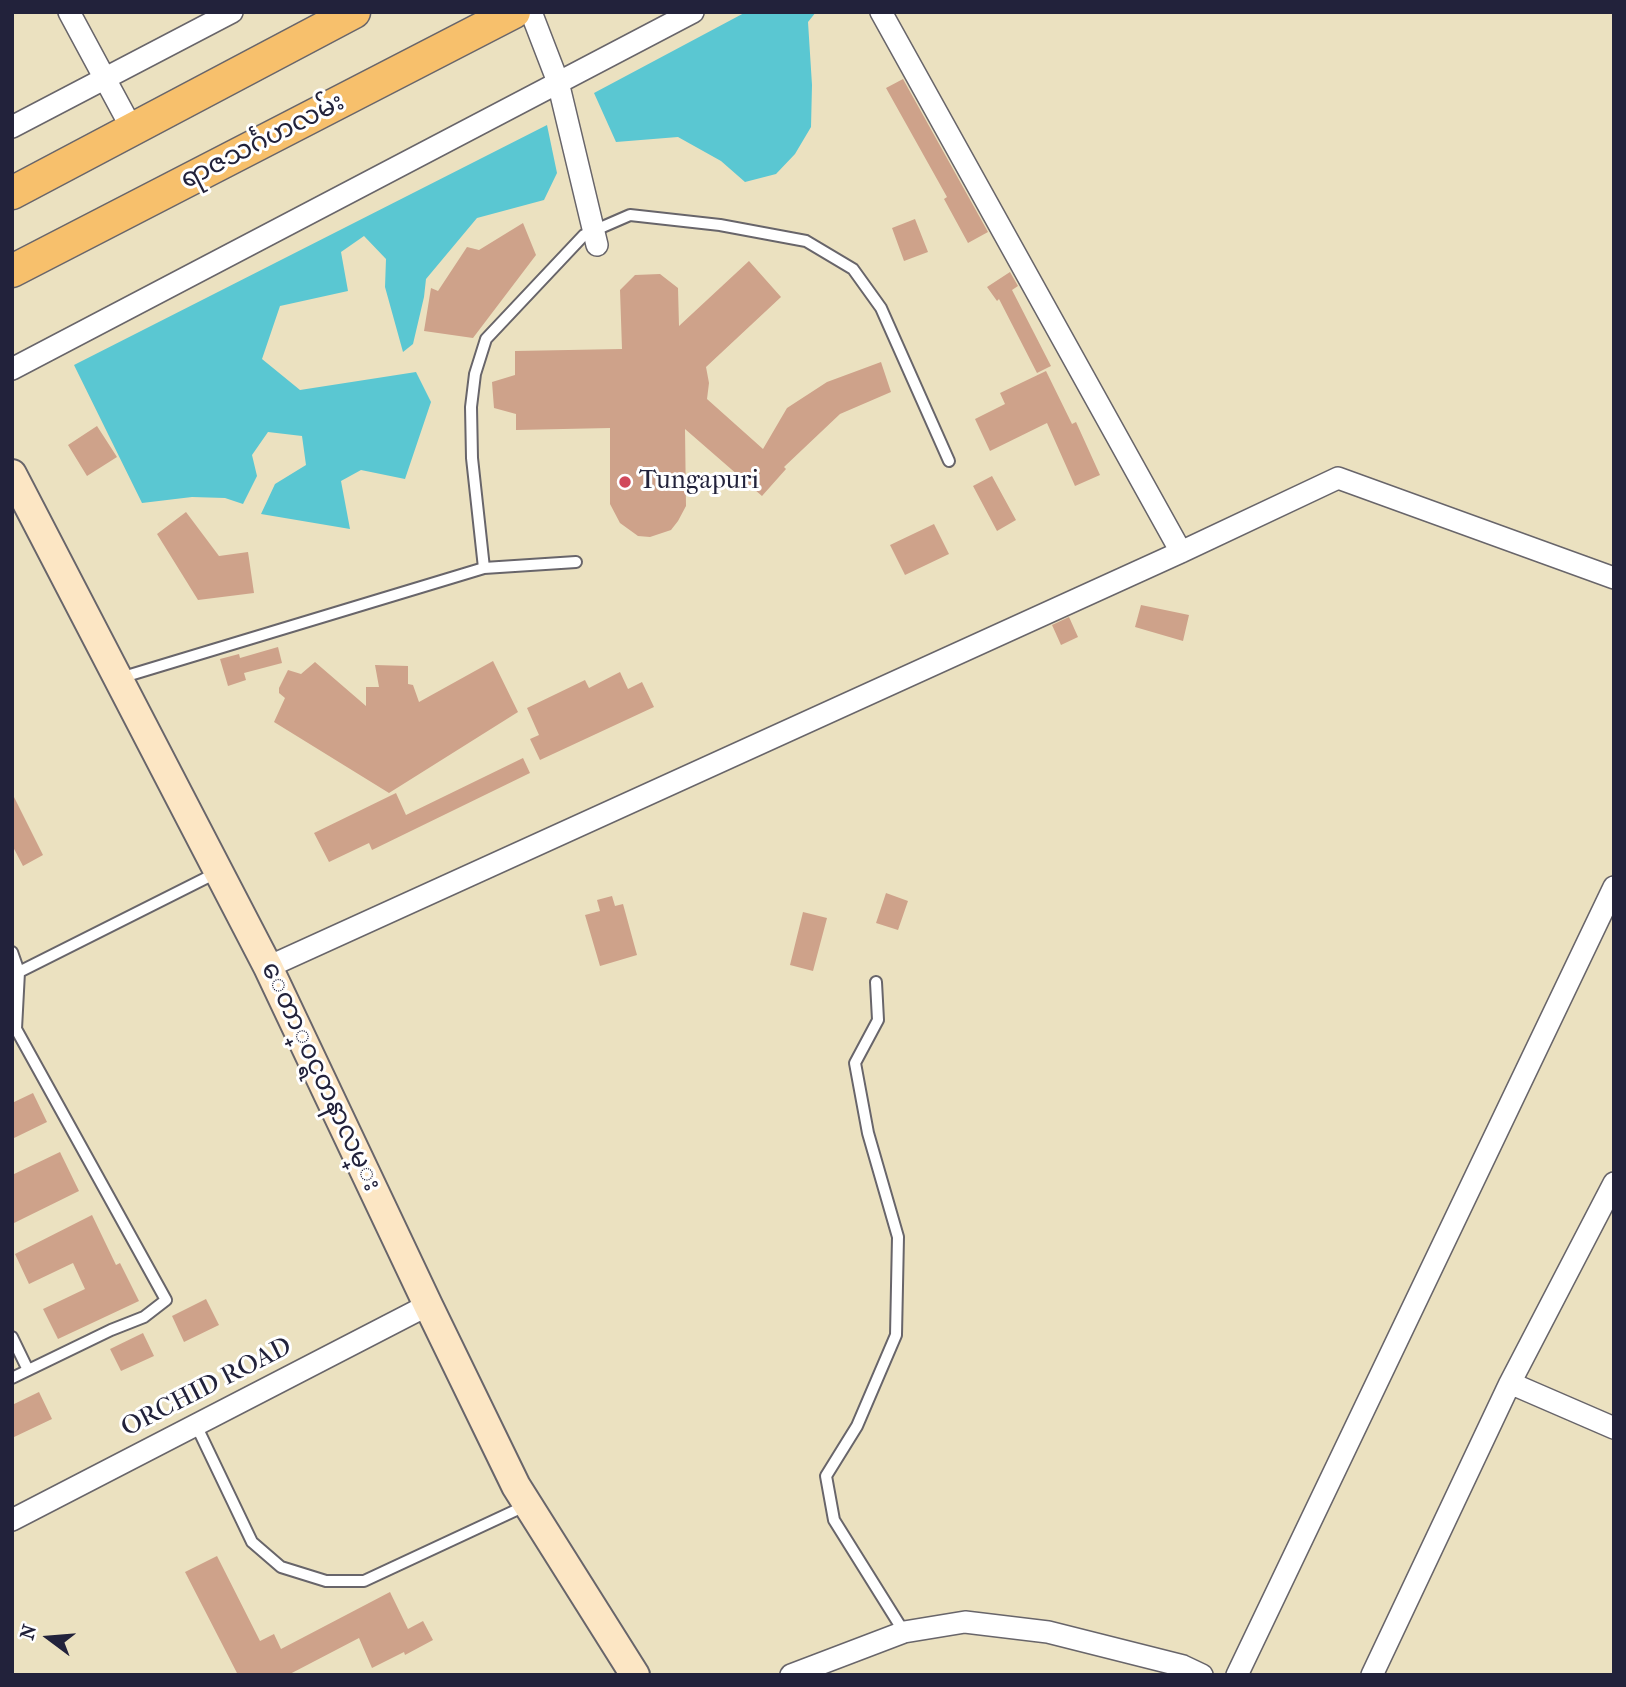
<!DOCTYPE html>
<html>
<head>
<meta charset="utf-8">
<style>
  body { margin:0 }
  #map { position:relative; width:1626px; height:1687px; overflow:hidden; background:#ebe1c0; font-family:"IM FELL French Canon",serif }
  canvas { display:block }
  .frame { position:absolute; inset:0; border:14px solid #22223b; pointer-events:none }
  .north { position:absolute; left:14px; top:1603px; width:70px; height:70px; -webkit-text-stroke:5px #fff; paint-order:stroke; rotate:286deg; font-size:19px; font-weight:700; line-height:28px; text-align:center; color:#22223b }
  .north::after { content:''; display:block; margin:auto; width:24px; height:32px; background:#22223b; clip-path:polygon(50% 0,100% 100%,50% 72%,0 100%) }
</style>
</head>
<body>
<div id="map">
<canvas width="1626" height="1687"></canvas>
<div class="frame"></div>
<div class="north">N</div>
</div>
<script>
const ctx = document.querySelector('canvas').getContext('2d');
ctx.lineJoin = 'round';
function fill(path, color) {
  ctx.fillStyle = color;
  ctx.fill(path, 'evenodd');
}
function toPath(rows) {
  const path = new Path2D();
  for (const r of rows) {
    path.moveTo(r[0], r[1]);
    for (let i = 2; i < r.length; i += 2) path.lineTo(r[i], r[i + 1]);
  }
  return path;
}
function trace(path, color, width, dash) {
  ctx.strokeStyle = color;
  ctx.lineWidth = width;
  ctx.lineCap = dash ? 'butt' : 'round';
  ctx.setLineDash(dash || []);
  ctx.stroke(path);
}
function drawText(font, color, halo, rows, align = 'center') {
  ctx.font = font + ' "IM FELL French Canon","Noto Sans Myanmar",serif';
  ctx.lineWidth = 6;
  ctx.setLineDash([]);
  ctx.textBaseline = 'middle';
  ctx.strokeStyle = halo;
  ctx.fillStyle = color;
  for (const [text, x, y, turn = 0] of rows) {
    ctx.save();
    ctx.translate(x, y);
    ctx.rotate((+turn || 0) * Math.PI / 180);
    ctx.textAlign = isNaN(turn) ? turn : align;
    if (halo) ctx.strokeText(text, 0, 0);
    ctx.fillText(text, 0, 0);
    ctx.restore();
  }
}
const water = toPath([
  [746,12,816,12,808,22,812,85,811,127,795,154,776,174,745,182,721,161,678,137,616,142,594,93],
  [547,125,557,173,544,200,477,218,426,279,424,297,413,344,403,352,385,287,386,259,364,236,341,252,348,291,280,306,262,359,300,390,416,372,431,402,405,479,361,470,341,481,350,529,261,514,275,484,306,465,302,436,268,432,252,455,257,476,243,504,225,498,192,497,142,503,74,365]
]);
const building = toPath([
  [903,79,988,232,968,243,944,199,947,197,886,88],
  [915,219,928,252,904,261,892,228],
  [523,223,536,255,473,338,424,331,431,288,438,291,467,247,479,250],
  [749,261,781,297,706,367,709,383,707,399,763,449,787,408,827,382,881,362,891,392,840,414,784,467,786,469,762,496,685,429,686,506,678,521,671,530,650,537,638,536,620,523,610,504,610,428,516,430,516,414,494,408,492,382,515,375,515,351,622,349,620,290,635,275,660,274,678,288,679,326],
  [1010,272,1018,286,1012,290,1051,366,1037,373,999,299,997,301,987,287],
  [1046,371,1072,424,1076,422,1100,475,1075,486,1047,423,990,451,975,419,1005,404,1000,393],
  [97,426,117,457,87,476,68,445],
  [992,476,1016,520,997,531,973,486],
  [186,512,219,556,248,552,254,593,198,600,157,534],
  [934,524,949,554,905,575,890,545],
  [1141,605,1189,615,1183,641,1135,627],
  [1069,617,1078,637,1061,645,1052,625],
  [278,647,282,663,244,673,246,680,228,686,220,659,239,654,240,658],
  [493,661,518,712,389,793,274,722,285,698,279,693,279,688,288,670,301,674,315,662,366,706,366,687,379,687,375,665,408,666,408,684,413,685,419,702],
  [620,672,628,689,642,682,654,707,540,760,530,739,539,735,527,708,585,680,589,688],
  [523,758,530,773,372,850,369,843,329,862,314,833,396,793,406,815],
  [12,793,43,855,23,866,12,845],
  [886,893,908,901,898,930,876,923],
  [612,896,615,906,623,904,637,955,600,966,585,915,600,911,597,900],
  [803,912,827,918,813,971,790,965],
  [33,1093,47,1122,12,1139,12,1103],
  [60,1152,79,1191,12,1224,12,1175],
  [92,1215,116,1265,120,1263,139,1301,58,1339,43,1309,85,1289,73,1263,29,1284,15,1254],
  [206,1299,219,1325,184,1342,172,1316],
  [143,1333,154,1356,121,1371,110,1349],
  [39,1392,52,1419,12,1438,12,1405],
  [217,1556,260,1641,274,1634,281,1649,390,1592,408,1629,423,1621,433,1640,405,1655,404,1652,372,1668,359,1638,288,1675,238,1675,185,1572]
]);
const lane = toPath([
  [484,568,472,458,471,407,475,374,486,339,584,235,630,215,720,225,806,241,853,269,881,308,949,461],
  [120,678,484,568,576,562],
  [12,952,19,972,16,1029,166,1300,144,1317,111,1330,12,1378],
  [19,972,216,873],
  [876,982,878,1020,855,1063,868,1133,898,1237,896,1335,857,1426,826,1476,834,1520,904,1632],
  [12,1337,28,1370],
  [196,1425,252,1542,281,1567,326,1581,364,1581,525,1506]
]);
const street = toPath([
  [69,12,132,129],
  [531,12,558,82,597,245],
  [881,12,1181,552],
  [12,127,232,12],
  [12,369,693,12],
  [268,967,1181,552,1338,478,1614,578],
  [1510,1383,1614,1428],
  [12,1520,428,1305],
  [791,1675,904,1632,965,1622,1048,1632,1183,1666,1202,1675],
  [1237,1675,1614,887],
  [1372,1675,1510,1383,1614,1183]
]);
const secondary = toPath([
  [12,474,268,967,428,1305,516,1486,635,1675]
]);
const primary = toPath([
  [12,193,354,12],
  [12,271,514,12]
]);
const markers = [
  [625,482,7,"#d1495b"]
];
const streetNames = [
  ["ရာဇသင်္ဂဟလမ်း",263,142,-27],
  ["ေတာ္၀င္ရတနာလမ္း",320,1077,65],
  ["ORCHID ROAD",207,1388,-27]
];
const poiNames = [
  ["Tungapuri",639,482]
];
fill(water, '#5ac7d2');
fill(building, '#cea28a');
trace(lane, '#68656a', 14);
trace(street, '#68656a', 24);
trace(secondary, '#68656a', 32);
trace(primary, '#68656a', 35);
trace(lane, '#fff', 10);
trace(street, '#fff', 21);
trace(secondary, '#fce6c4', 28);
trace(primary, '#f7c06c', 32);
for (const [x, y, r, color] of markers) {
  const dot = new Path2D();
  dot.arc(x, y, r, 0, 2 * Math.PI);
  ctx.fillStyle = color;
  ctx.fill(dot);
  trace(dot, '#fff', 2.5);
}
drawText('26px', '#22223b', '#fff', streetNames);
drawText('26px', '#22223b', '#fff', poiNames, 'left');
</script>
</body>
</html>
